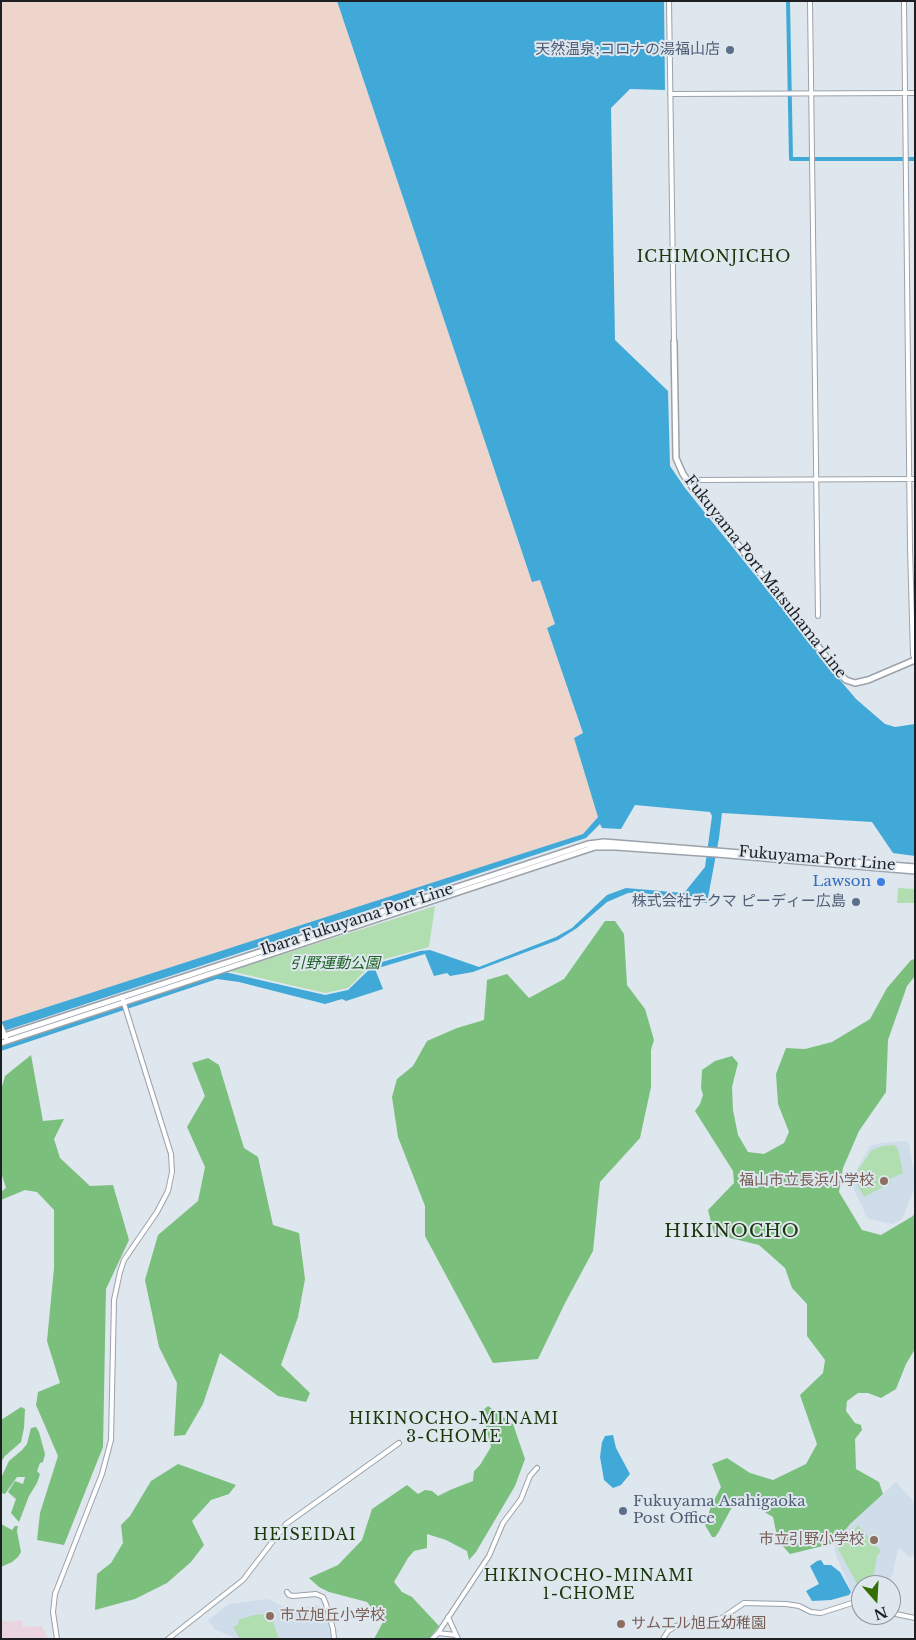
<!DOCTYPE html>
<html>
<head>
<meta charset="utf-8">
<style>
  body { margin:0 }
  #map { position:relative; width:916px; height:1640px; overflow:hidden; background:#dee6ee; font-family:"Libre Baskerville",serif }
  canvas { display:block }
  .frame { position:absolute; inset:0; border:2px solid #1d1f22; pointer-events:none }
  .north { position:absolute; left:851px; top:1575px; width:50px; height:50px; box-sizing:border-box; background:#dee6ee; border:1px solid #91969c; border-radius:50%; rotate:161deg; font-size:14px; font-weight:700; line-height:20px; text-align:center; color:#1d1f22 }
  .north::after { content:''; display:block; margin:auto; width:18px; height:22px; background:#326f01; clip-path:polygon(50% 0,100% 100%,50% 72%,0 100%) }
</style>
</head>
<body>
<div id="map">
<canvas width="916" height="1640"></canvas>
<div class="frame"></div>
<div class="north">N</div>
</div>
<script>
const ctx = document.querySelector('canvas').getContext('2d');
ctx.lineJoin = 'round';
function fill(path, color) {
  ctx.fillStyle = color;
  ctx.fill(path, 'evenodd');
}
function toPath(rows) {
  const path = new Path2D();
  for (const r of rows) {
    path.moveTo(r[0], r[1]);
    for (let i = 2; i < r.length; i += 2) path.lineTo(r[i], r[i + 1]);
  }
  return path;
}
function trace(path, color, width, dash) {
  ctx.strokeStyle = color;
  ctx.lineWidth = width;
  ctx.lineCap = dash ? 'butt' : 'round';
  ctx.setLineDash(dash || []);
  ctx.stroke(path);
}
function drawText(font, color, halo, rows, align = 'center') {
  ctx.font = font + ' "Libre Baskerville","Noto Sans JP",serif';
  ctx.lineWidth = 4;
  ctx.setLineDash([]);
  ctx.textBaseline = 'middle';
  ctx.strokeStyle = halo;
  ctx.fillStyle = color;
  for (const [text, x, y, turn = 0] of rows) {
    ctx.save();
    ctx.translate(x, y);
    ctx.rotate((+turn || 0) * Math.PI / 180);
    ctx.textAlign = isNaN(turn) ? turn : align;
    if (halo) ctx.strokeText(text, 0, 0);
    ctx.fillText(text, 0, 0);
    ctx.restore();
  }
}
const built = toPath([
  [905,1141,909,1143,913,1167,915,1167,915,1188,902,1219,893,1224,868,1219,854,1190,852,1178,870,1146,880,1143],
  [896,1482,915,1503,915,1554,910,1558,901,1549,898,1550,892,1576,882,1585,861,1585,861,1595,854,1597,835,1553,835,1543,850,1524],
  [268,1599,291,1611,317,1605,325,1609,332,1639,237,1639,214,1629,208,1620,229,1604]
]);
const industrial = toPath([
  [1,1,337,1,520,546,532,581,540,579,555,625,547,628,583,733,574,738,598,816,583,834,1,1026]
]);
const medical = toPath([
  [1,1620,11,1622,22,1620,23,1627,42,1626,48,1639,1,1639]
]);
const green = toPath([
  [898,888,915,889,915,903,897,903],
  [435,906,429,947,374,962,348,988,325,993,230,971],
  [894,1145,898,1149,903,1173,890,1179,891,1183,864,1197,853,1177,872,1150,882,1146],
  [858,1525,881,1551,877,1556,874,1574,857,1584,838,1549],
  [268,1614,271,1616,279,1639,240,1639,233,1627,239,1624,238,1620,254,1615]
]);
const forest = toPath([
  [605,921,615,921,624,934,627,985,645,1009,654,1040,651,1050,651,1087,640,1138,600,1182,593,1251,565,1303,538,1359,493,1363,425,1236,425,1206,398,1137,392,1097,397,1079,413,1066,427,1041,457,1028,484,1020,487,980,507,974,529,998,564,979],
  [915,959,915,976,907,986,888,1040,886,1092,859,1131,843,1168,839,1192,862,1230,881,1235,913,1216,915,1211,915,1349,906,1364,896,1389,881,1398,868,1393,858,1393,847,1401,846,1411,855,1423,861,1425,862,1430,855,1439,856,1469,879,1482,883,1494,850,1524,835,1543,790,1554,778,1541,773,1517,738,1496,718,1533,715,1537,712,1537,705,1525,711,1506,721,1487,712,1464,727,1458,750,1473,773,1480,806,1464,817,1444,800,1395,823,1373,825,1360,807,1336,807,1304,792,1288,785,1268,759,1245,714,1234,708,1210,734,1183,733,1171,695,1111,700,1104,703,1095,701,1088,702,1070,715,1061,732,1056,738,1063,732,1087,733,1110,738,1135,748,1152,764,1154,784,1143,789,1132,778,1104,776,1074,786,1048,805,1049,832,1042,870,1019,887,988,911,960],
  [31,1055,43,1121,64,1119,54,1139,60,1158,90,1186,113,1185,129,1240,106,1289,103,1447,64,1545,37,1540,40,1513,58,1456,36,1405,38,1392,60,1383,47,1341,54,1268,54,1210,37,1192,25,1190,1,1200,1,1192,6,1188,1,1172,1,1090,5,1076],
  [208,1058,219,1065,244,1148,258,1157,273,1225,299,1233,305,1279,298,1317,281,1365,310,1393,306,1402,278,1396,220,1353,203,1404,185,1435,174,1436,177,1383,159,1347,145,1280,158,1235,198,1201,205,1167,187,1127,205,1096,192,1063],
  [488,1406,513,1424,525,1459,515,1486,476,1552,469,1560,467,1551,446,1540,427,1534,427,1548,414,1551,408,1558,394,1582,402,1592,412,1597,439,1626,430,1638,374,1639,383,1622,367,1602,329,1592,319,1587,309,1578,338,1565,362,1540,372,1509,407,1485,418,1494,425,1490,432,1491,438,1496,450,1490,473,1481,474,1471,480,1465,491,1447,482,1411],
  [21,1407,25,1409,24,1428,21,1442,5,1456,1,1462,1,1420],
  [36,1427,39,1432,45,1454,43,1462,40,1463,37,1471,40,1474,37,1483,29,1496,19,1522,11,1513,16,1499,8,1492,15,1481,23,1484,25,1477,17,1477,5,1494,1,1493,1,1478,9,1461,22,1450,27,1444,31,1428],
  [178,1464,236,1485,229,1494,211,1500,192,1521,204,1545,191,1562,167,1583,135,1599,95,1610,97,1574,111,1563,123,1543,121,1525,130,1516,151,1481],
  [1,1524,12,1530,15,1526,18,1526,17,1531,21,1552,18,1557,12,1562,1,1567]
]);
const water = toPath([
  [337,1,664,1,665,90,630,89,611,108,615,340,668,391,670,466,685,488,834,673,856,699,885,724,895,727,915,724,915,856,893,853,872,822,722,813,719,838,707,903,637,892,628,893,607,902,577,928,558,940,473,972,450,976,447,973,434,976,425,954,375,969,383,989,346,1001,342,999,325,1004,239,982,217,979,1,1051,1,1046,225,972,325,995,348,990,375,964,420,951,430,950,479,967,556,937,572,928,607,895,626,888,684,893,705,867,712,816,710,812,635,805,621,829,602,828,600,824,586,838,1,1032,1,1022,583,834,598,817,574,738,583,733,547,628,555,624,540,580,532,582,520,546],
  [613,1435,616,1448,630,1474,621,1485,613,1488,604,1480,600,1457,602,1442,605,1436],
  [821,1560,824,1565,831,1565,840,1572,851,1592,849,1595,831,1600,812,1601,806,1591,819,1584,810,1566,817,1561]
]);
const canal = toPath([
  [788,1,791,159,915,159]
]);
const minor = toPath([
  [669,1,674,342],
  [810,1,818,616],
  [904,1,910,548,913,655,915,660],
  [670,94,915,93],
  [690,484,695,480,915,479],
  [1,1026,6,1038],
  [287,1592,289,1595,293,1596,316,1594,323,1597,326,1604,333,1629,334,1639],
  [891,1613,915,1618],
  [448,1617,458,1639],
  [438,1633,456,1635],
  [57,1639,53,1612,55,1594,102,1474,111,1440,114,1300,120,1272,124,1260,157,1212,168,1191,172,1172,171,1154,122,997],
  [168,1639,243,1580,286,1524,399,1443],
  [432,1639,438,1633,489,1556,503,1523,521,1499,530,1476,537,1468],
  [663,1639,668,1631,676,1626,684,1624,716,1622,744,1603,786,1604,799,1606,811,1612,821,1613,852,1603,861,1604]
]);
const major = toPath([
  [674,342,676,458,683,474,690,484,839,673,846,680,855,683,868,680,915,660],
  [1,1037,588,844,604,842,915,867],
  [1,1043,595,847,616,847,717,854,915,871]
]);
const markers = [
  [730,50,5,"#5c6f8a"],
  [881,882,5,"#3f7fe0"],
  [856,902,5,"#5c6f8a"],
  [884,1181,5,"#8d6e63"],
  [623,1511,5,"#5c6f8a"],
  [874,1540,5,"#8d6e63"],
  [270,1616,5,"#8d6e63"],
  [621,1624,5,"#8d6e63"]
];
const serviceNames = [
  ["天然温泉;コロナの湯福山店",720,50],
  ["株式会社チクマ ピーディー広島",846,902],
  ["Fukuyama Asahigaoka",633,1502,"left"],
  ["Post Office",633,1519,"left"]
];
const streetNames = [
  ["Fukuyama Port Matsuhama Line",765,577,52],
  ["Fukuyama Port Line",817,859,5],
  ["Ibara Fukuyama Port Line",357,920,-18]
];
const shopNames = [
  ["Lawson",871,882]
];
const parkNames = [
  ["引野運動公園",335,964]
];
const educationNames = [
  ["福山市立長浜小学校",874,1181],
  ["市立引野小学校",864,1540],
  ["市立旭丘小学校",280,1616,"left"],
  ["サムエル旭丘幼稚園",631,1624,"left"]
];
const neighbourhoodNames = [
  ["ICHIMONJICHO",714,257],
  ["HIKINOCHO-MINAMI",454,1419],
  ["3-CHOME",454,1437],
  ["HEISEIDAI",305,1535],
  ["HIKINOCHO-MINAMI",589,1576],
  ["1-CHOME",589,1594]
];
const quarterNames = [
  ["HIKINOCHO",732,1232]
];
fill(built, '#cfddeb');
fill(industrial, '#edd5cb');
fill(medical, '#ebd3df');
fill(green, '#b0deb0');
fill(forest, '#7bbf7d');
fill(water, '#41a9d8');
trace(canal, '#41a9d8', 4);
trace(minor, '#9ba2aa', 6);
trace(major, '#9ba2aa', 8);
trace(minor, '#fff', 4);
trace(major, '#fff', 5);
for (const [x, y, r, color] of markers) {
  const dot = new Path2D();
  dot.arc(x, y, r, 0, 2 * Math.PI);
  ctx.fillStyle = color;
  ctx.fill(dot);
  trace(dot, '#dee6ee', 2);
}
drawText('15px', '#4e5e75', '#dee6ee', serviceNames, 'right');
drawText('15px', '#1d1f22', '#dee6ee', streetNames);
drawText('15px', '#366cbe', '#dee6ee', shopNames, 'right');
drawText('italic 15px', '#1d6224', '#dee6ee', parkNames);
drawText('15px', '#785e54', '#dee6ee', educationNames, 'right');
ctx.letterSpacing = '1px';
drawText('16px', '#193708', '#dee6ee', neighbourhoodNames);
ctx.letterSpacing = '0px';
ctx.letterSpacing = '1px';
drawText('18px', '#193708', '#dee6ee', quarterNames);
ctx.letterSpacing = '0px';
</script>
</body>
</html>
